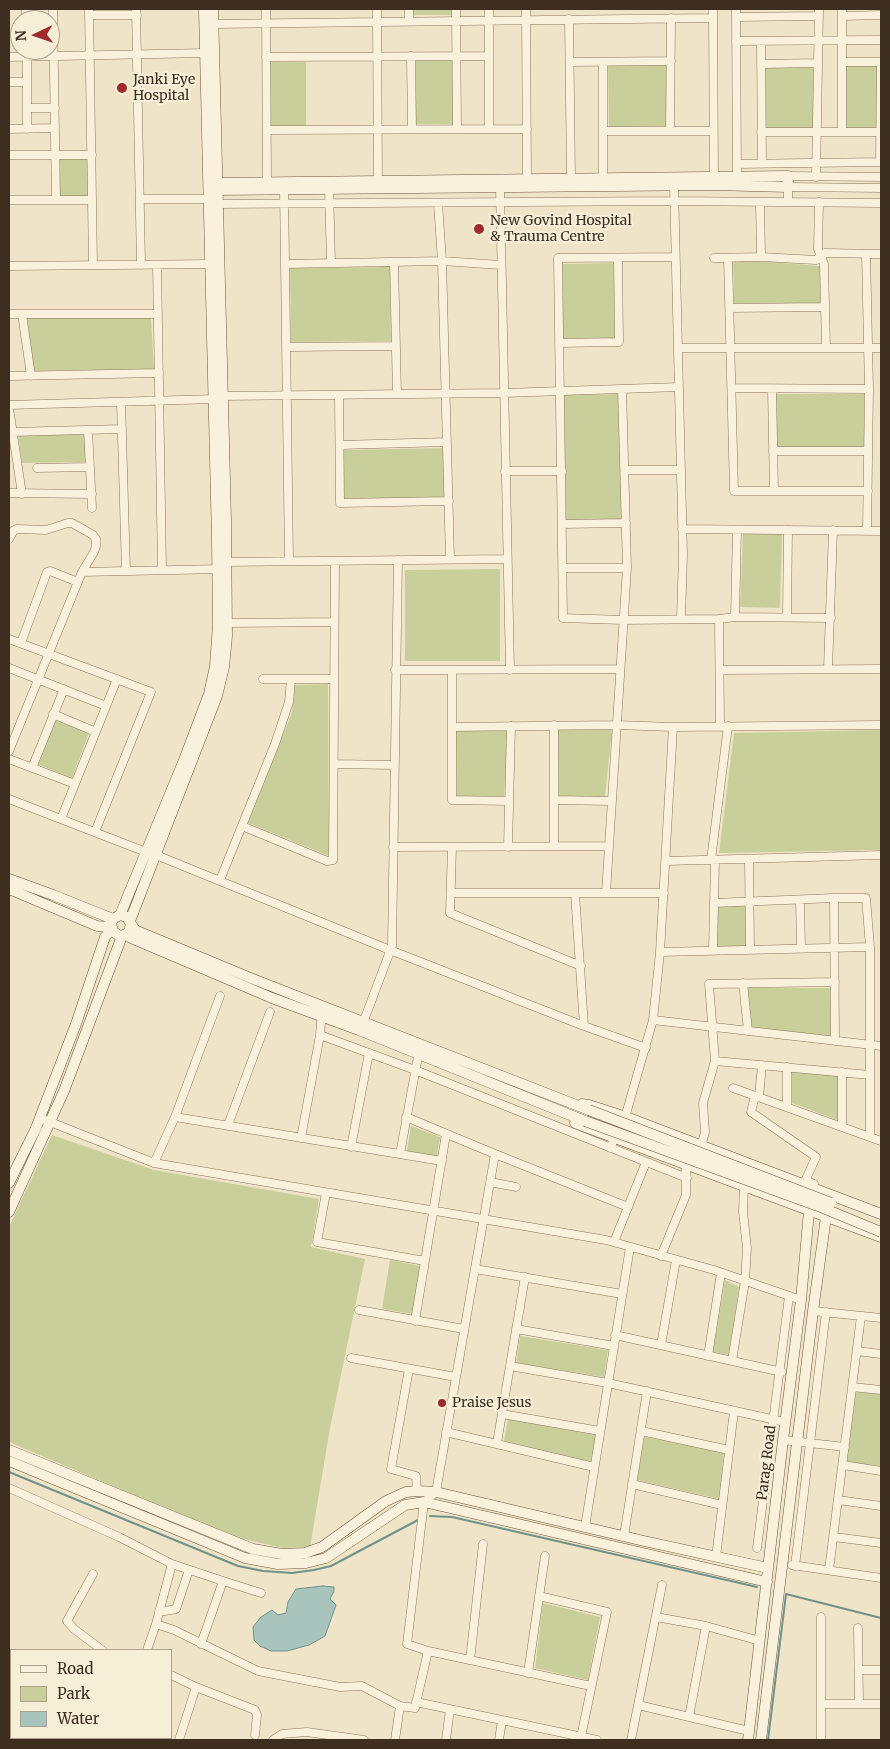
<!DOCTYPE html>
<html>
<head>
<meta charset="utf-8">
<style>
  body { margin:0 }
  #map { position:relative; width:890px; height:1749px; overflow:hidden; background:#f0e4c8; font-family:Merriweather,serif }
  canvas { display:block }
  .frame { position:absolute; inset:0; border:10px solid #3d2e20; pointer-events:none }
  .legend { position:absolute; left:10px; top:1649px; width:162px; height:90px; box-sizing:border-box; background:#f7eed8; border:1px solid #ada18e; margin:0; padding:6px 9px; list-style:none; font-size:15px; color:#3d2e20 }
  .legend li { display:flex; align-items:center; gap:10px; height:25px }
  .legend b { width:25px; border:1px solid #ada18e }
  .north { position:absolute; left:10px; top:10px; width:50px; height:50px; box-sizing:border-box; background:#f7eed8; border:1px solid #ada18e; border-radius:50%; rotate:267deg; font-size:14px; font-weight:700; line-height:20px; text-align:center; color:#3d2e20 }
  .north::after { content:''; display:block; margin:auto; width:18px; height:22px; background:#9e2a2b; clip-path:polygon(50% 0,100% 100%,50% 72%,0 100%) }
</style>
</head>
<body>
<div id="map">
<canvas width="890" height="1749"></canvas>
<div class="frame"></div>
<ul class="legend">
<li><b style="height:6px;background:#faf1dc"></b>Road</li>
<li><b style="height:14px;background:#c9cf9b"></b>Park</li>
<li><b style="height:14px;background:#a9c4bc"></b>Water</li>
</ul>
<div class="north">N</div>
</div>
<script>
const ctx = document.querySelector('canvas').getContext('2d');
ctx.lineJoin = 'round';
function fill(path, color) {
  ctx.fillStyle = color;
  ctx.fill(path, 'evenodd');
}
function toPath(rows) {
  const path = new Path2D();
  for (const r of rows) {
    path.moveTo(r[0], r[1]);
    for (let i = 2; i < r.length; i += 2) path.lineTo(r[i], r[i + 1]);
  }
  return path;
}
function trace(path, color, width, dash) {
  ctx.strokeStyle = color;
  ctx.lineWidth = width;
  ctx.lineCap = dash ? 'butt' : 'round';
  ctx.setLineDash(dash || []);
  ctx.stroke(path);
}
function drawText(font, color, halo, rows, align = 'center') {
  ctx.font = font + ' Merriweather,serif';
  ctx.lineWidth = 4.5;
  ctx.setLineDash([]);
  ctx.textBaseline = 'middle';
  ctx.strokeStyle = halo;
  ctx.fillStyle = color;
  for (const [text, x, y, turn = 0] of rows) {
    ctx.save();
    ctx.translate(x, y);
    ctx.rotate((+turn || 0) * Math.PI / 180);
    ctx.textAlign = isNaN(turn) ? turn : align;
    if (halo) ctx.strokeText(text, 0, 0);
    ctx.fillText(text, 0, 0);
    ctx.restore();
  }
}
const green = toPath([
  [413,9,453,9,453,15,413,15],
  [416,60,454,60,454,124,416,124],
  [270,62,306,62,306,126,270,126],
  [608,65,667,65,667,126,609,127],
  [845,65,878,65,878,128,845,129],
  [763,66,813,66,814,129,764,129],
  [88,157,89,197,60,197,59,158],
  [733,259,821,266,820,304,734,303],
  [616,263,617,339,563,340,562,264],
  [390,267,391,341,291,342,290,268],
  [151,317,154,369,33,371,27,318],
  [620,394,622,520,566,521,564,395],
  [776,394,864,394,864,448,776,448],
  [87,433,89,462,22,463,18,435],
  [445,448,446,497,344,499,343,450],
  [743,532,782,533,780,608,740,607],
  [500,569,500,661,405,661,405,570],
  [328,684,329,856,248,823,292,712,295,685],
  [54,720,89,733,72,778,37,764],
  [508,730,504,796,457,796,456,731],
  [558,730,612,730,605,797,559,796],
  [881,730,881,850,719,853,734,733],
  [716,901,749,901,749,946,716,946],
  [747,988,834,988,835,1038,751,1028],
  [792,1071,839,1075,840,1121,792,1103],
  [411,1126,440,1137,437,1156,407,1151],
  [52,1135,154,1170,319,1199,311,1247,365,1259,330,1428,310,1547,283,1548,230,1536,9,1442,9,1227],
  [390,1260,420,1266,412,1314,382,1309],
  [725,1280,739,1287,729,1355,713,1352],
  [520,1336,608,1350,604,1377,516,1363],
  [856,1392,881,1394,881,1466,846,1462],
  [508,1419,596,1435,591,1462,504,1441],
  [644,1437,724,1452,719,1499,637,1480],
  [543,1603,600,1617,588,1680,535,1668]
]);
const water = toPath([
  [323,1586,334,1587,334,1591,330,1599,336,1605,325,1636,309,1645,287,1651,271,1651,260,1646,254,1640,253,1627,261,1617,272,1610,278,1615,286,1613,288,1602,296,1589,323,1586]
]);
const stream = toPath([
  [9,1472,238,1566,263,1571,292,1573,314,1570,331,1566,418,1520],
  [430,1516,452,1517,757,1587],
  [768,1740,786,1594,881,1618]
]);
const street = toPath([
  [53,9,56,200],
  [89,9,93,265],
  [136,9,141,265],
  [266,9,267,182],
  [377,9,378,184],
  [409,9,409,21],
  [456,9,457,129],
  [489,9,489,129],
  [526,9,527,183],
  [713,9,714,181],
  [736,9,737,177],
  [90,15,137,15],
  [842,16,881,15],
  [736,17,818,16],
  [569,19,571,178],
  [26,20,26,9],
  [213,24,713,18],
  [736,41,881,40],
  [761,41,762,163],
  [411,56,412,129],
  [9,57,206,53],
  [27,57,27,129],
  [266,57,489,56],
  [570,62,671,61],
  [603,62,603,182],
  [842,62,881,62],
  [761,64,818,63],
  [9,82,27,82],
  [27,108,55,108],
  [9,129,55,128],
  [267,130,527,129],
  [604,131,713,131],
  [670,131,671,18],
  [761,132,880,132],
  [842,132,842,9],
  [9,155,92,155],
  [880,162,881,62],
  [737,164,881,162],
  [788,176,881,177],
  [816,177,819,9],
  [674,186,683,555,681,618],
  [500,188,510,670],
  [284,189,289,561],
  [329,189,331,263],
  [140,199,213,199],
  [9,200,92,200],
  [760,202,761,257],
  [788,202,788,187,881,188],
  [819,202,818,249,824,264,826,348],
  [438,203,442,261,450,559],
  [213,204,674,201,881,203],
  [866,254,869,389,867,530],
  [675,257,558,258,563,618,623,620,719,619,735,617,831,618],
  [714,258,761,257,816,260,825,253,881,254],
  [728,258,734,491,868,491],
  [394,262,397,394],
  [285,264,442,261,501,265],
  [157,265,162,570],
  [9,266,214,264],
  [730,308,825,307],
  [9,314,158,314],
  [22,314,31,376],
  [559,343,619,342,618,258],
  [287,347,396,346],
  [678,348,881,348],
  [9,376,159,373],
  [732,388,869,389],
  [772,389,774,491],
  [339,395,340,503,449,501],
  [121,402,126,571],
  [9,405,215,399,222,396,504,393,679,387],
  [9,408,22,494],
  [88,430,92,508],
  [12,432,122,429],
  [340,445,447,442],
  [773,451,868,451],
  [37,468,90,467],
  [625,470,681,470],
  [505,471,562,471],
  [9,493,92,494],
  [562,524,626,523],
  [682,529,881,531],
  [9,539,14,530,17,529,46,530,68,523,72,523,93,535,96,539,96,546,94,552,82,572],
  [222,562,507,559],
  [563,568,627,568],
  [735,617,737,530],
  [787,617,788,530],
  [719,619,720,726],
  [227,623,334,622],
  [9,639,151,692,95,832],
  [21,643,47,572,50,571,78,582],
  [9,668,106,706],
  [828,669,833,530],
  [395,670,620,669],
  [452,670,452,800,509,801],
  [721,670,881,669],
  [263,679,334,679],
  [53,714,96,732],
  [554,725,554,846],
  [452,727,616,725,673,727,660,952,653,1020,624,1121],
  [673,727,881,725],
  [9,751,82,572,221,569],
  [9,759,75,784],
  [334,764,394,765],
  [32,768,64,689],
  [9,799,146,852],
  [554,800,611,801],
  [61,819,117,679],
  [242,826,327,861,333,860,335,561],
  [393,847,608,846],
  [452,847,450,913,581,966],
  [508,847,511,726],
  [156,855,390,950,584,1026,646,1048],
  [749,859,750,949],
  [711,860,728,726],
  [666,861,881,855],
  [220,880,275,744,289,702,291,679],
  [451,893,664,893],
  [575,893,584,1026],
  [606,893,627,568,622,389],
  [834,898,866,898,870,947,870,1137],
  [800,900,801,948],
  [714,903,834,898,835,1041],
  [713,950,715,860],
  [660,952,870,947],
  [835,982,709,984,715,1061,870,1075],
  [743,983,748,1031],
  [653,1020,881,1046],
  [363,1023,392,946,398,560],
  [320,1035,415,1070,687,1178],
  [733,1088,881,1141],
  [755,1096,751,1112,816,1157,806,1179,807,1181,814,1184],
  [759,1097,762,1065],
  [787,1107,787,1067],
  [175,1117,442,1161],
  [406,1117,495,1154,628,1207],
  [40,1118,154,1163,606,1240,714,1270,801,1300],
  [228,1125,270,1012],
  [842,1127,842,1072],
  [301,1138,320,1035,322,1012],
  [351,1147,369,1053],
  [701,1147,705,1132,703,1103,715,1061],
  [610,1148,617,1133],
  [400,1154,419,1051],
  [154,1163,175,1117,220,996],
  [490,1182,516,1187],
  [326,1193,317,1242,425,1261],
  [614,1242,646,1162],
  [661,1256,686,1195,686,1165],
  [475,1269,622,1294],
  [359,1310,464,1329],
  [813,1311,881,1318],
  [415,1321,446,1134],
  [516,1329,614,1346],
  [615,1335,782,1372],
  [661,1345,676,1260],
  [857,1351,881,1354],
  [708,1356,721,1273],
  [351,1358,456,1377],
  [732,1361,745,1281,747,1248,743,1212,744,1186],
  [510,1366,608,1383,785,1422],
  [409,1369,391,1469,416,1476,417,1491],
  [852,1387,881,1390],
  [502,1414,600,1431],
  [641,1431,729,1450],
  [446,1432,594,1467],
  [783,1440,845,1447],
  [497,1443,525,1277],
  [843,1465,881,1471],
  [632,1484,722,1505],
  [9,1488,119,1537,172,1564,223,1581],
  [838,1500,881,1506],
  [585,1527,630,1247],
  [624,1536,647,1391],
  [834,1537,881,1543],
  [757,1548,789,1296],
  [716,1557,734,1411],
  [792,1565,881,1578],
  [795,1566,826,1312],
  [829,1570,861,1316],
  [93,1574,67,1621,74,1629,102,1650],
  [539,1596,607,1612,581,1737],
  [159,1612,176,1609,189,1570],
  [656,1617,706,1626,760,1641],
  [156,1624,174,1630,258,1671,340,1687,362,1686,400,1706],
  [858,1628,859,1704],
  [201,1644,223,1581,261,1593],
  [147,1650,156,1624,172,1564],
  [428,1651,591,1686],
  [470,1660,483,1544],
  [859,1670,881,1670],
  [528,1673,545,1556],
  [171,1675,196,1687,255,1710,257,1715,255,1735],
  [416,1702,597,1740],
  [821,1704,881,1704],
  [638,1705,749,1731],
  [689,1717,706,1626],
  [158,1738,164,1740],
  [100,1740,101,1738],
  [149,1740,150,1738],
  [179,1740,196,1687],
  [273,1740,282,1734,307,1732,364,1740],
  [395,1740,400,1706,415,1708,428,1651,407,1644,424,1502,436,1492,495,1154],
  [446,1740,450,1709],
  [499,1740,502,1720],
  [631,1740,662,1585],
  [821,1740,821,1617]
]);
const secondary = toPath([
  [788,176,788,187,714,185,217,190,209,187,217,183,788,176],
  [9,879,53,895,113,919],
  [9,889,97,926,111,927],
  [120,915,127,917,131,924,129,932,122,936,118,935,113,931,111,923,113,919,120,915,184,760,209,694,215,666,218,625,217,540,204,9],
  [130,921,217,696,224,667,227,636,226,521,213,9],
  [131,924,135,930,253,979,589,1110],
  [126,934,131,938,272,998,359,1030,585,1121],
  [582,1104,589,1105,626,1117,881,1214],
  [575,1123,881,1237],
  [9,1183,36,1128,76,1024,105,937,112,929],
  [9,1212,64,1091,122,936],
  [9,1450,253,1549,282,1554,305,1553,322,1547,386,1501,406,1492,417,1491,436,1492,644,1541,768,1568],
  [9,1461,245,1558,278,1564,306,1563,326,1558,405,1505,424,1502,767,1582],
  [748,1740,783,1440,801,1300,809,1211,813,1189],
  [761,1740,813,1311,826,1217,832,1196]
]);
const secondaryBridge = toPath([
  [589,1110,831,1203],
  [585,1121,818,1206,881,1232]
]);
const markers = [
  [122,88,6,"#9e2a2b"],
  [479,229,6,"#9e2a2b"],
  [442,1403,5,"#9e2a2b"]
];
const poiNames = [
  ["Janki Eye",133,80],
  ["Hospital",133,96],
  ["New Govind Hospital",490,221],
  ["& Trauma Centre",490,237],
  ["Praise Jesus",452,1403]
];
const streetNames = [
  ["Parag Road",767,1463,-83]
];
fill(green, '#c9cf9b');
fill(water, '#a9c4bc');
trace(water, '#6f938a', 1);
trace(stream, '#6f938a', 2);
trace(street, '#8d765c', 9);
trace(secondary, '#6f573f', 11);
trace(street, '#faf1dc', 8);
trace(secondary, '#faf1dc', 10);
trace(secondaryBridge, '#6f573f', 11, []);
trace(secondaryBridge, '#faf1dc', 10);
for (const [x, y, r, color] of markers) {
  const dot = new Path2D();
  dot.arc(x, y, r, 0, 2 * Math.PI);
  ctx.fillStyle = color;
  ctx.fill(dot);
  trace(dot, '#f7eed8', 2);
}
drawText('14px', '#3d2e20', '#f7eed8', poiNames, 'left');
drawText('14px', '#3d2e20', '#f7eed8', streetNames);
</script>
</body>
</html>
